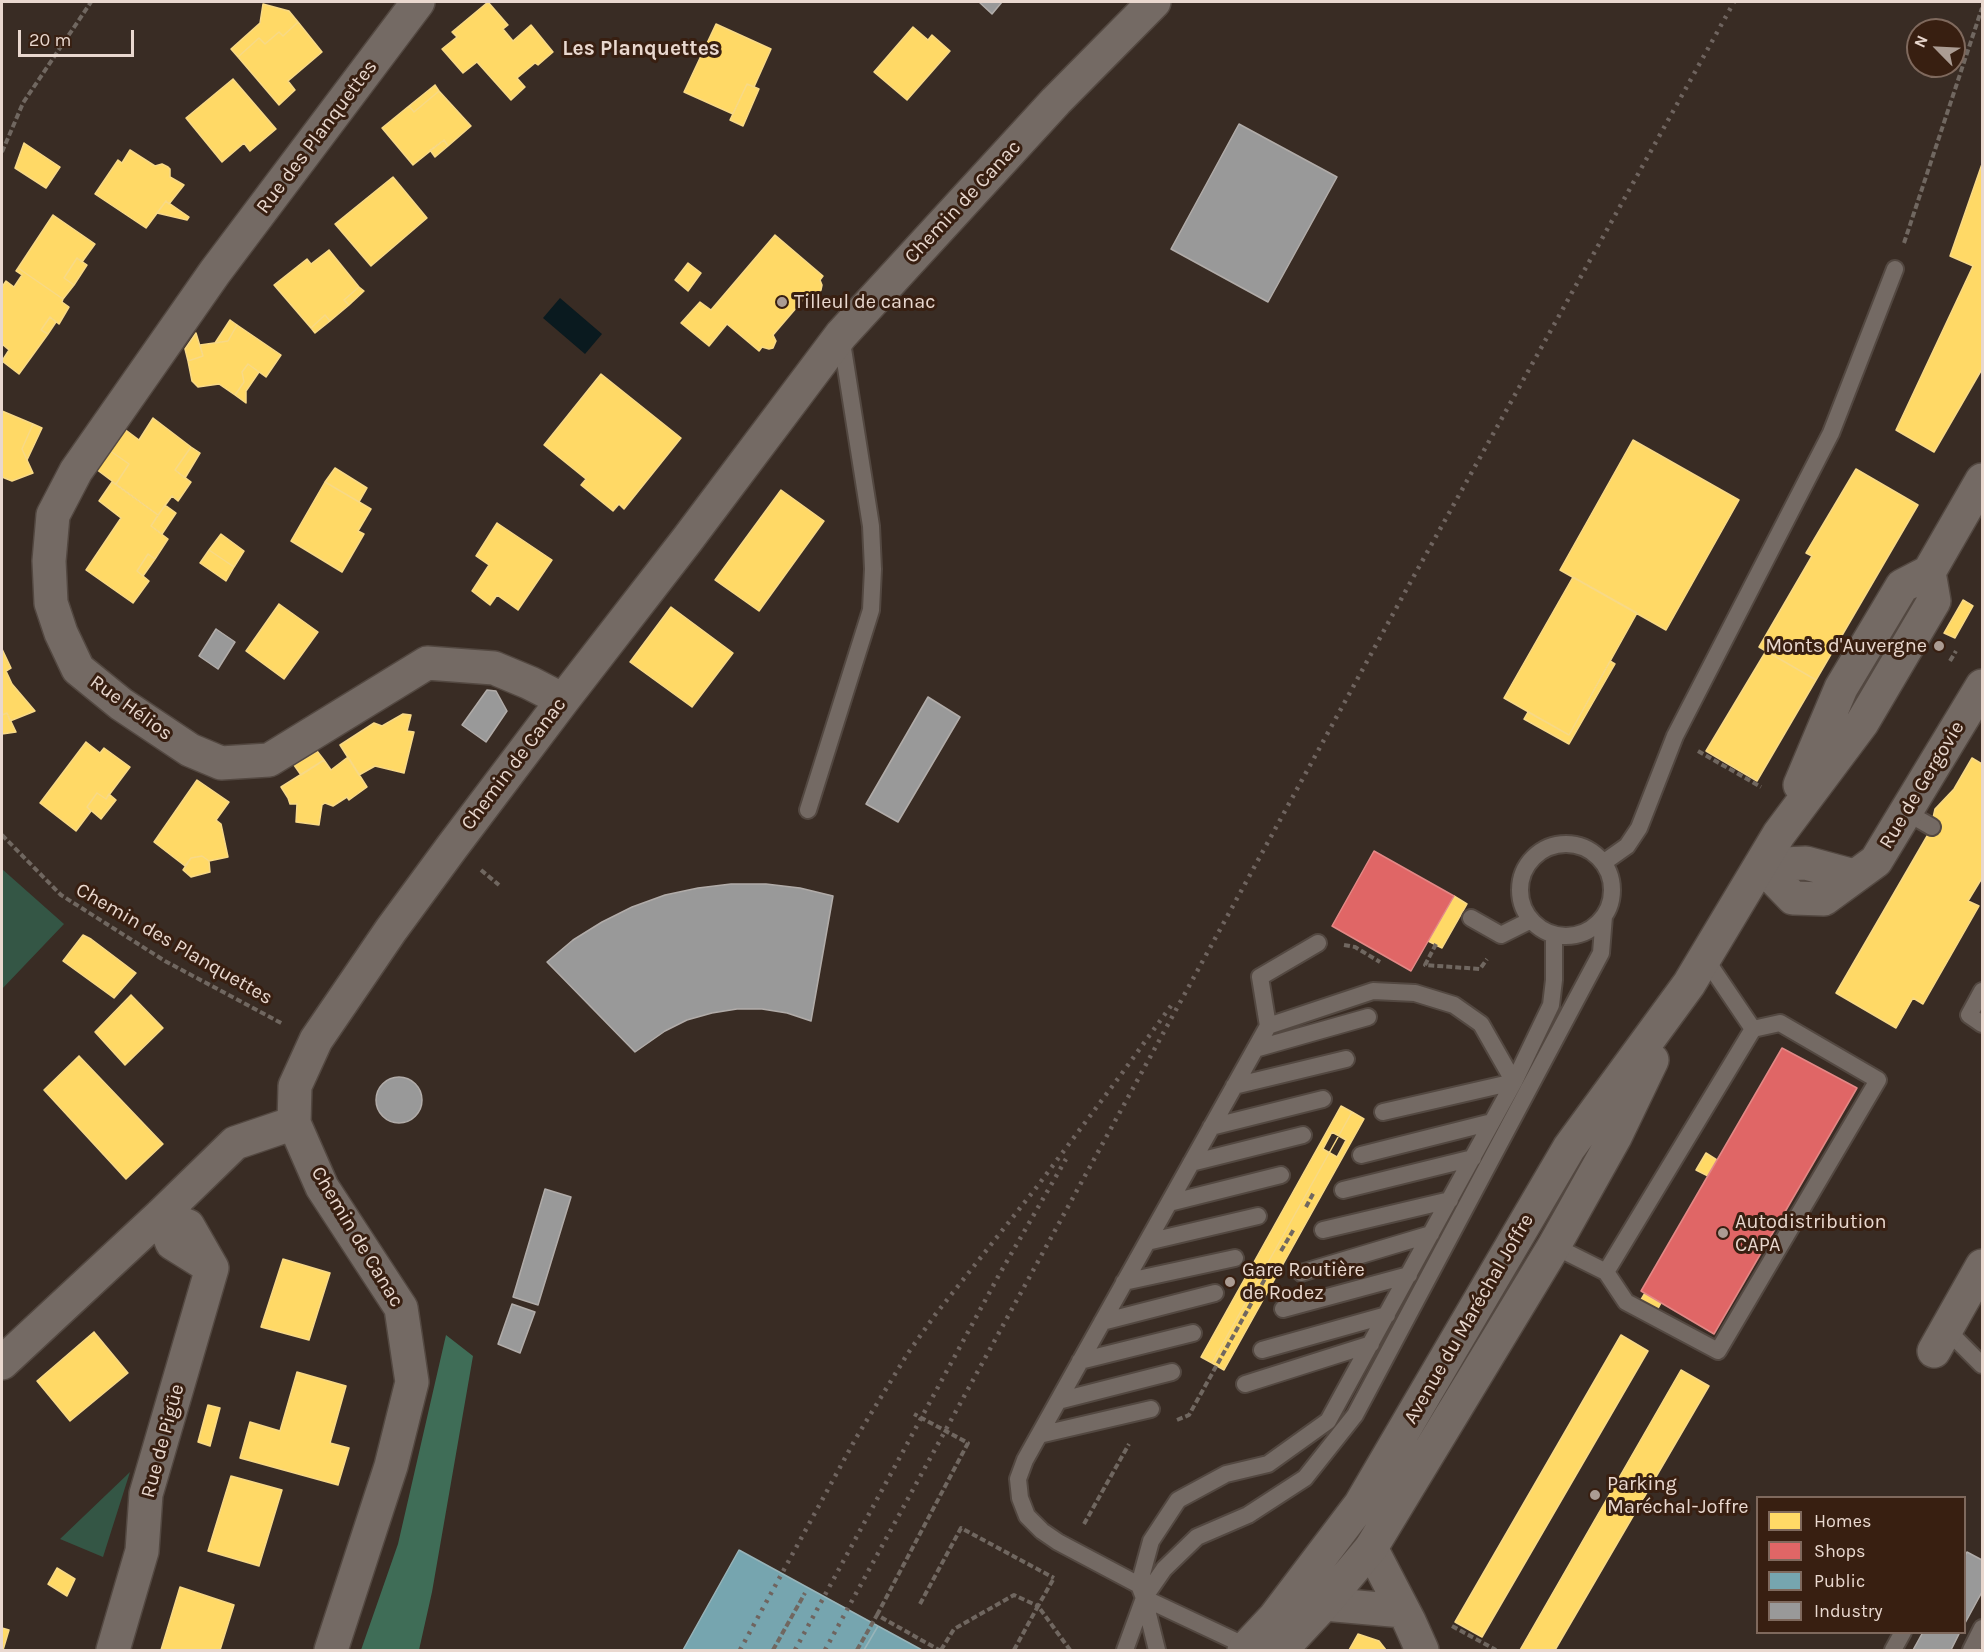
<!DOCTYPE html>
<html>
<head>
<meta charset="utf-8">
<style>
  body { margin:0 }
  #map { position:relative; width:1984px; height:1652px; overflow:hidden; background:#392c24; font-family:Karla,sans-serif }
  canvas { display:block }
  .frame { position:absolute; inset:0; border:3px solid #e9d8cf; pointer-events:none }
  .legend { position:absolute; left:1756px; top:1496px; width:210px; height:138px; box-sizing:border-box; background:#381f11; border:2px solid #7f695d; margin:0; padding:8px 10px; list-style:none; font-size:18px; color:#e9d8cf }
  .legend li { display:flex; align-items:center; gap:12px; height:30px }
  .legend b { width:30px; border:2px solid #7f695d }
  .north { position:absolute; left:1906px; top:18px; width:60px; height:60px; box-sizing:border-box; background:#381f11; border:2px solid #7f695d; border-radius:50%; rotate:294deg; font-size:16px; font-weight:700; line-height:24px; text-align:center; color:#e9d8cf }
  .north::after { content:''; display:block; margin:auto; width:21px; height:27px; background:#ab9c93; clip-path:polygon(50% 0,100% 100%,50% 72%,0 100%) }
  .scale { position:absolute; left:18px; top:30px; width:116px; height:27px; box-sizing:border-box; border:3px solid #e9d8cf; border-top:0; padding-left:8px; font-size:18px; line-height:21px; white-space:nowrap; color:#e9d8cf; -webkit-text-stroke:4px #381f11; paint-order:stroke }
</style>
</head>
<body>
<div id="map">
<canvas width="1984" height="1652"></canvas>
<div class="frame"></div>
<ul class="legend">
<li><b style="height:16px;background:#ffd966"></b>Homes</li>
<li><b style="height:16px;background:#e06666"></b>Shops</li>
<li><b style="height:16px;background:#76a5af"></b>Public</li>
<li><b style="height:16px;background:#999"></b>Industry</li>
</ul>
<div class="north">N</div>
<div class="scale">20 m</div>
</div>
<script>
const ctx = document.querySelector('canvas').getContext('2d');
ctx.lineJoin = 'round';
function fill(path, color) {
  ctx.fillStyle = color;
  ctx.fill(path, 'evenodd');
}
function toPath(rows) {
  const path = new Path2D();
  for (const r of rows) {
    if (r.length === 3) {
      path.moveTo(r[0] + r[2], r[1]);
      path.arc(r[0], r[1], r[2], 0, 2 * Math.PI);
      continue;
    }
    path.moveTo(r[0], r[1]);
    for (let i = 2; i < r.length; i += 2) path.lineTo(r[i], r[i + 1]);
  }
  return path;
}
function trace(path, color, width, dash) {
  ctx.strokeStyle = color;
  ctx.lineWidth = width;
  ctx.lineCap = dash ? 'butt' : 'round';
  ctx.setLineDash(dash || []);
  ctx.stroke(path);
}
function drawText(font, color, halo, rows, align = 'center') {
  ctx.font = font + ' Karla,sans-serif';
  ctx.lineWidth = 6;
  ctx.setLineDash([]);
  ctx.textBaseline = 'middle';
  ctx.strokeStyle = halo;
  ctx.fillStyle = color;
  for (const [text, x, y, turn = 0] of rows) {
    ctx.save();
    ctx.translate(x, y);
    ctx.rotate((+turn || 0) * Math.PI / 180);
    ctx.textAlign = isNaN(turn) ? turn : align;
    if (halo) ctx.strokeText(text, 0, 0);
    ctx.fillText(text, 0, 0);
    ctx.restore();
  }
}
const green = toPath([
  [2,869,64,924,2,989],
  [130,1472,103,1557,60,1539]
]);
const forest = toPath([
  [446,1335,473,1356,432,1592,419,1650,361,1650,398,1544]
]);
const water = toPath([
  [560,298,602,334,585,354,543,318]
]);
const homes = toPath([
  [488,2,508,25,503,29,513,41,531,25,553,52,538,65,535,63,517,78,525,87,511,100,477,62,463,73,442,49,457,37,452,32,488,2],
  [263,4,289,11,298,22,283,36,279,32,265,44,259,38,238,57,231,49,260,23,263,4],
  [298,22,322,52,288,81,295,90,279,105,238,57,259,38,265,44,279,32,283,36,298,22],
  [716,24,771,49,754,87,747,84,733,114,684,92,716,24],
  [913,27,928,40,932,35,950,51,907,100,874,72,913,27],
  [233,79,276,129,250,151,244,143,222,162,186,118,233,79],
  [747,84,759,89,743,126,730,120,747,84],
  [435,85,439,91,414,112,409,106,435,85],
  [439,91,471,126,448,146,444,140,413,165,382,128,409,106,414,112,439,91],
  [444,140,448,146,435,157,430,150,444,140],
  [24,143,60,167,46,188,15,168,24,143],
  [130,150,155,166,162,164,168,167,170,169,170,177,184,185,169,204,166,201,146,228,95,194,118,160,122,163,130,150],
  [1982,164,1982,369,1934,452,1896,430,1973,266,1950,256,1982,164],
  [393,177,427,218,371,266,335,224,393,177],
  [166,201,189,217,187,220,157,213,166,201],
  [53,215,95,244,82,262,77,258,64,278,74,285,63,299,18,268,53,215],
  [775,235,823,276,820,280,822,285,821,290,818,294,809,293,773,335,776,341,773,348,769,349,762,347,759,351,727,324,709,346,681,323,700,302,711,310,775,235],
  [329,250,359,287,344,300,349,305,330,321,325,315,311,328,274,285,307,259,311,264,329,250],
  [77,258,87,265,74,285,64,278,77,258],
  [688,263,701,273,688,291,675,280,688,263],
  [18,268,63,299,62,302,69,307,59,324,50,317,41,330,48,334,19,374,2,361,9,350,2,344,2,287,6,281,14,287,22,275,16,271,18,268],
  [359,287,364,291,349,305,344,300,359,287],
  [325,315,330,321,315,333,311,328,325,315],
  [50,317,56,322,48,334,41,330,50,317],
  [230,320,237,325,228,341,215,343,230,320],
  [237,325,281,355,266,377,248,364,242,372,244,382,235,395,219,384,198,387,192,381,188,361,203,356,200,345,228,341,237,325],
  [196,333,203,356,188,361,185,349,196,333],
  [248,364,259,372,246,391,246,403,235,395,244,382,242,372,248,364],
  [601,374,681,438,624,509,619,504,613,511,581,485,586,479,544,445,601,374],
  [2,411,33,424,22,449,33,473,12,481,2,477,2,411],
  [153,418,191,447,175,470,191,482,178,501,172,496,158,515,116,484,129,464,109,450,123,428,139,440,153,418],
  [33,424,42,428,27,460,22,449,33,424],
  [1633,440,1739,500,1666,630,1560,570,1633,440],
  [191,447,200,453,185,478,175,470,191,447],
  [109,450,129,464,116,484,96,469,109,450],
  [335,468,367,488,359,502,325,482,335,468],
  [1856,469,1918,505,1816,680,1759,647,1812,556,1806,553,1856,469],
  [112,482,158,515,151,526,168,539,155,559,148,554,137,571,149,581,133,603,86,570,121,518,99,501,112,482],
  [325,482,371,509,358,531,364,534,342,572,291,541,325,482],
  [781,490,824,521,759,611,715,580,781,490],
  [165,505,176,513,162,534,151,526,165,505],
  [497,523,552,560,518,610,497,595,490,605,472,591,489,565,476,556,497,523],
  [221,534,244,551,234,567,209,550,221,534],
  [209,550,234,567,226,581,200,563,209,550],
  [148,554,155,559,143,576,137,571,148,554],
  [1573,577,1637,613,1569,735,1504,698,1573,577],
  [1963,600,1973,606,1955,638,1944,633,1963,600],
  [279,604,318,632,284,679,246,651,279,604],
  [671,607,733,653,692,707,630,662,671,607],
  [2,649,11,668,6,671,12,684,35,711,10,721,7,713,2,715,2,649],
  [1766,651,1816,680,1757,781,1706,751,1766,651],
  [1610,661,1615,664,1569,744,1524,719,1528,712,1569,735,1610,661],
  [7,713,16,732,2,734,2,715,7,713],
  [403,714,411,715,407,731,414,732,404,773,375,766,359,775,340,745,374,723,382,726,403,714],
  [86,742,100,753,104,748,130,767,106,799,97,793,87,807,91,811,76,831,40,803,86,742],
  [317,751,324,760,301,775,294,765,317,751],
  [348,757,367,787,349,800,347,797,333,806,325,803,322,805,319,825,296,822,297,804,290,804,288,798,281,787,324,760,331,770,348,757],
  [1972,758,1982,764,1982,878,1968,901,1979,906,1923,1004,1913,998,1896,1028,1836,993,1930,831,1935,809,1954,789,1972,758],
  [197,780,229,802,216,820,221,824,228,857,209,861,202,856,191,858,185,866,154,842,197,780],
  [97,793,106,799,109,794,116,800,101,819,87,807,97,793],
  [202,856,209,861,210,872,191,877,183,870,191,858,202,856],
  [1454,896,1467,904,1442,948,1428,941,1454,896],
  [83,935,91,939,136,973,114,998,63,961,83,935],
  [131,995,163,1028,125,1065,95,1032,131,995],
  [79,1056,163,1144,126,1179,44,1090,79,1056],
  [1341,1106,1352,1112,1212,1363,1201,1357,1341,1106],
  [1352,1112,1364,1119,1224,1370,1212,1363,1352,1112],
  [1332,1132,1346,1140,1337,1157,1323,1149,1332,1132],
  [1706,1153,1717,1160,1708,1176,1696,1170,1706,1153],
  [283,1259,330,1273,309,1340,261,1327,283,1259],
  [1645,1293,1661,1303,1656,1312,1639,1303,1645,1293],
  [94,1332,128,1373,70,1421,37,1381,94,1332],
  [1621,1335,1648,1351,1482,1637,1455,1622,1621,1335],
  [1681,1370,1709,1386,1555,1650,1520,1650,1681,1370],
  [297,1372,346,1386,330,1443,349,1448,338,1485,240,1458,250,1422,280,1431,297,1372],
  [208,1405,220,1408,210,1446,198,1442,208,1405],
  [231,1476,282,1490,259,1566,208,1551,231,1476],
  [57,1568,75,1579,67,1596,48,1584,57,1568],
  [180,1587,234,1605,220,1650,161,1650,180,1587],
  [2,1628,9,1630,3,1650,2,1650,2,1628],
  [1358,1634,1379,1641,1386,1650,1349,1650,1358,1634]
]);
const shops = toPath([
  [1374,851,1454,896,1411,971,1332,926,1374,851],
  [1782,1048,1857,1088,1714,1334,1641,1291,1782,1048]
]);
const public = toPath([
  [739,1550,878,1626,864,1650,683,1650,739,1550],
  [878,1626,922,1650,864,1650,878,1626]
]);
const industry = toPath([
  [979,2,1002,2,992,14,979,2],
  [1239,124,1337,177,1268,302,1171,249,1239,124],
  [216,629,235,642,218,669,199,656,216,629],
  [487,690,496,691,507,711,486,742,462,725,487,690],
  [928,697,960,717,898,822,866,804,928,697],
  [731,884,766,884,800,888,833,896,811,1021,787,1013,762,1009,737,1009,712,1013,687,1020,665,1031,635,1052,547,962,573,940,602,922,632,907,665,895,698,888,731,884],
  [399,1100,23],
  [545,1189,571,1197,538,1305,513,1297,545,1189],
  [512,1304,535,1312,520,1353,498,1344,512,1304],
  [1967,1552,1982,1560,1982,1592,1964,1625,1964,1557,1967,1552],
  [1923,1632,1960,1632,1951,1650,1913,1650,1923,1632]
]);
const path = toPath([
  [2,152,23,103,91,2],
  [1904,243,1982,8],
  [1950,661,1956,651],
  [1698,751,1761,787],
  [2,835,61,895,165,961,283,1024],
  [481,870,499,885],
  [1436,944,1425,965,1480,969,1487,959],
  [1344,945,1355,947,1380,962],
  [1306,1207,1314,1192],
  [1281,1251,1294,1229],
  [1177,1420,1189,1415,1271,1268],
  [1084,1524,1129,1444],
  [920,1604,961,1528,1054,1578],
  [877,1615,968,1443,914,1414],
  [1452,1626,1496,1650],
  [773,1650,805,1593],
  [857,1650,877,1615,939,1650],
  [941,1650,954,1629,1014,1595,1038,1606,1054,1578],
  [1014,1650,1038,1606,1070,1650]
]);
const lane = toPath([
  [808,810,871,610,873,569,871,526,841,336],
  [1906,812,1932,827],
  [1566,890,46],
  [1603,863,1627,846,1639,828,1675,736,1831,433,1895,269],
  [1471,918,1501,935,1531,920],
  [1982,991,1969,1015,1982,1024],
  [1268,1026,1260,977,1318,943],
  [1255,1049,1368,1017],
  [1234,1086,1346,1059],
  [1383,1112,1514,1082],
  [1211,1127,1323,1099],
  [1361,1155,1492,1122],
  [1191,1163,1303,1135],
  [1343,1190,1473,1158],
  [1169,1203,1281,1175],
  [1323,1230,1450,1200],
  [1147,1242,1258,1216],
  [1554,1246,1606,1272,1753,1029,1705,958],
  [1606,1272,1626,1302,1718,1351,1878,1080,1780,1023,1753,1029],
  [1301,1273,1431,1234],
  [1124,1282,1235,1258],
  [1283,1309,1409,1275],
  [1102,1322,1215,1293],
  [1946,1329,1982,1365],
  [1262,1350,1387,1315],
  [1080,1361,1193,1333],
  [1245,1384,1371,1344],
  [1058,1401,1172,1372],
  [1039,1435,1151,1409],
  [1139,1585,1058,1542,1042,1531,1027,1516,1020,1498,1018,1479,1025,1460,1268,1026,1373,991,1415,993,1454,1005,1481,1024,1514,1082],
  [1144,1598,1248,1647],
  [1125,1650,1144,1598,1164,1569,1197,1537,1248,1515,1305,1478,1355,1415,1601,953,1604,916],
  [1157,1650,1144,1598,1139,1585,1151,1541,1178,1500,1226,1474,1268,1464,1328,1421,1514,1082,1551,1005,1554,980,1554,935],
  [1893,1650,1903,1632],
  [1971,1650,1982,1628]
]);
const street = toPath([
  [418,2,215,272,76,471,53,515,49,561,51,603,61,633,78,669,121,704,190,750,221,763,269,760,427,663,494,668,530,683,563,700],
  [1761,865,1793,898,1824,899,1876,861,1982,686],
  [1761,865,1806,863,1854,876],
  [161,1215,188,1226,212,1268,172,1243,161,1215],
  [1934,1351,1982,1266],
  [2,1363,161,1215,235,1143,294,1123],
  [1371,1548,1409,1621,1422,1650],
  [1324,1604,1403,1611],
  [113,1650,142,1551,146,1494,212,1268],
  [331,1650,391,1466,412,1382,401,1308,322,1187,294,1123,295,1086,316,1040,391,930,452,847,563,700,687,540,841,335,1056,101,1154,2]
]);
const secondary = toPath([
  [1800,785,1841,688,1902,586,1929,572,1982,480],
  [1244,1650,1275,1617,1360,1505,1569,1148,1689,984,1779,834,1862,723,1934,601,1929,572],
  [1281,1650,1324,1604,1371,1548,1554,1246,1615,1137,1652,1060]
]);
const rail = toPath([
  [740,1650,856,1438,908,1353,935,1315,1036,1188,1120,1076,1173,1003],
  [795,1650,999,1275,1066,1159],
  [825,1650,1410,583,1734,2]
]);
const markers = [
  [782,302,6,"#ab9c93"],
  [1939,646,6,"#ab9c93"],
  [1723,1233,6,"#ab9c93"],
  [1230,1282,6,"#ab9c93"],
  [1595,1495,6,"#ab9c93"]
];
const streetNames = [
  ["Rue des Planquettes",317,137,-53],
  ["Chemin de Canac",963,202,-47],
  ["Rue Hélios",131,708,36],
  ["Chemin de Canac",514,764,-53],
  ["Rue de Gergovie",1922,785,-59],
  ["Chemin des Planquettes",174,944,30],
  ["Chemin de Canac",357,1237,59],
  ["Avenue du Maréchal Joffre",1469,1319,-60],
  ["Rue de Pigüe",163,1441,-75]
];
const poiNames = [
  ["Tilleul de canac",794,302],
  ["Monts d'Auvergne",1927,646,"right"],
  ["Autodistribution",1735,1222],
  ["CAPA",1735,1245],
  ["Gare Routière",1242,1270],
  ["de Rodez",1242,1293],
  ["Parking",1607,1484],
  ["Maréchal-Joffre",1607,1507]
];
const neighbourhoodNames = [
  ["Les Planquettes",641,49]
];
fill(green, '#345645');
fill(forest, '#3f6d57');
fill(water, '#0a1a1f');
fill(homes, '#ffd966');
trace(homes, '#f8d986', 1.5);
fill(shops, '#e06666');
trace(shops, '#e38886', 1.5);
fill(public, '#76a5af');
trace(public, '#98b4b9', 1.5);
fill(industry, '#999');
trace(industry, '#b1aca9', 1.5);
trace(lane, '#534841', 20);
trace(street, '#534841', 36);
trace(secondary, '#534841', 36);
trace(path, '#706760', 4, [6, 3]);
trace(lane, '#746a64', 16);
trace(street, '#746a64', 33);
trace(secondary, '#746a64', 33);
trace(rail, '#6f645f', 4.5, [3, 6]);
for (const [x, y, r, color] of markers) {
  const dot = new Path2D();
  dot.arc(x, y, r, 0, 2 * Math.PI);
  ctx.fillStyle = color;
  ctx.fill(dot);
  trace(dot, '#381f11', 2);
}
drawText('20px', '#e9d8cf', '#381f11', streetNames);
drawText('20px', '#e9d8cf', '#381f11', poiNames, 'left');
drawText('bold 21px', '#e9d8cf', '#381f11', neighbourhoodNames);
</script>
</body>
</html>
